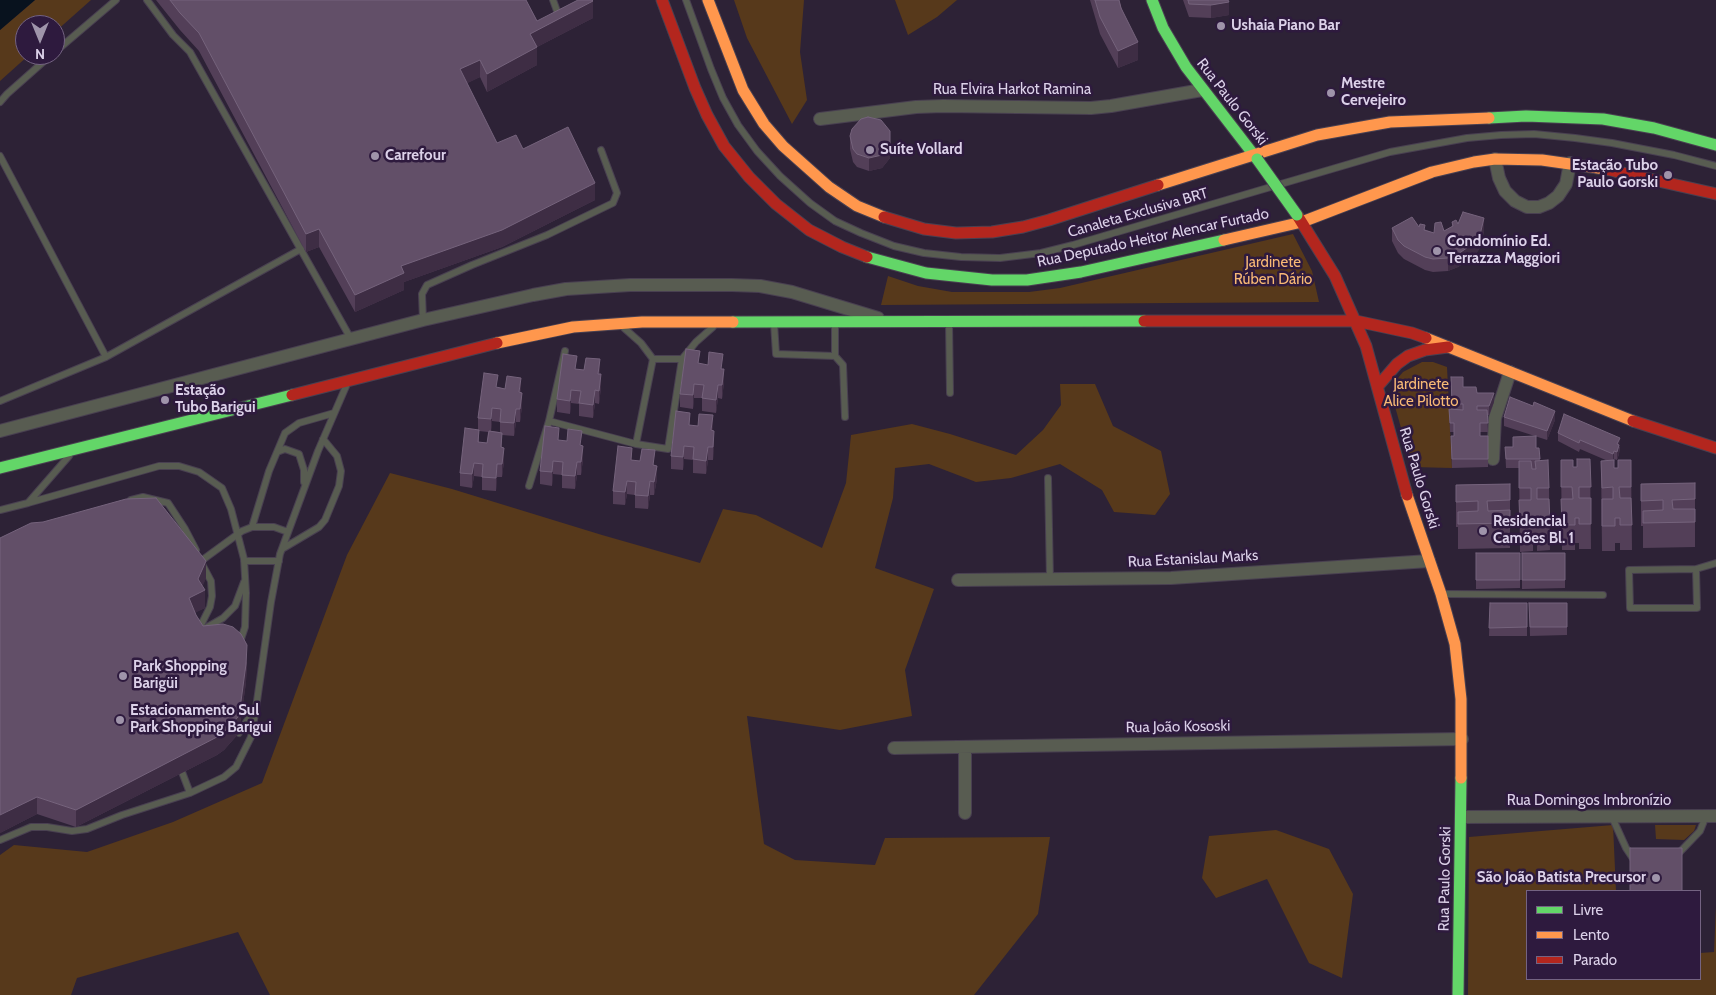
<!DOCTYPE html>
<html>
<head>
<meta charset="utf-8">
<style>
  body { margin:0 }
  #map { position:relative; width:1716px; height:995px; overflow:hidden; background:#2d2236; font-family:Cabin,sans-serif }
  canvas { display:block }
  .legend { position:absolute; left:1526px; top:890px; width:175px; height:90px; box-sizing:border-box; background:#2e1a3e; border:1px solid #746382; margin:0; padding:6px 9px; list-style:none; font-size:15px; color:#dcd1e9 }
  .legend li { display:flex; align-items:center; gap:10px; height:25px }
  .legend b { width:25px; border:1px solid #746382 }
  .north { position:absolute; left:15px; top:15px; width:50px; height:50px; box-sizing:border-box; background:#2e1a3e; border:1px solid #746382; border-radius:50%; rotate:180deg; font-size:14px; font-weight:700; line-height:20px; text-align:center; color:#dcd1e9 }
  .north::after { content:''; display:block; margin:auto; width:18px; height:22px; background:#9f94aa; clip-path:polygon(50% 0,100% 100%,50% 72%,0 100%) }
</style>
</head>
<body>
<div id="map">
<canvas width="1716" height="995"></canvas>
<ul class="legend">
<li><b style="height:6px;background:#63d668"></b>Livre</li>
<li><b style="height:6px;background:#ff974d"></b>Lento</li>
<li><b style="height:6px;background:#b3261e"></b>Parado</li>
</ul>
<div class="north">N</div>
</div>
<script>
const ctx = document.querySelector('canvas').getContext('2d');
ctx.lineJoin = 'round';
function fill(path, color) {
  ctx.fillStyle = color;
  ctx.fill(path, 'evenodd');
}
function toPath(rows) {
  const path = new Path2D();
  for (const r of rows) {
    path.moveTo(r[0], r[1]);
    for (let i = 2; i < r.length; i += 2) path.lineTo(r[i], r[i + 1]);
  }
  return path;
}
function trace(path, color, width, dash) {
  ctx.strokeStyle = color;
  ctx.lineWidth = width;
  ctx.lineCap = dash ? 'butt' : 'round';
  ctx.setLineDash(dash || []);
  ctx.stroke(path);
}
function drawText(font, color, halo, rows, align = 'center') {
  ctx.font = font + ' Cabin,sans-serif';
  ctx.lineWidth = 5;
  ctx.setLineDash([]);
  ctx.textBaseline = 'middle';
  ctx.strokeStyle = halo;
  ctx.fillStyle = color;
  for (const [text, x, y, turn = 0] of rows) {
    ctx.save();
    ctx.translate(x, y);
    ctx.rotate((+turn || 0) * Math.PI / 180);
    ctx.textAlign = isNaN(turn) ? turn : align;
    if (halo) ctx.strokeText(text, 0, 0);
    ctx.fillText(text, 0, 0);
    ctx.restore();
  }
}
const green = toPath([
  [35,0,91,0,55,32,55,25,25,25,25,55,29,55,0,81,0,30],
  [734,0,804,0,800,52,807,100,792,124,747,38],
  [895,0,957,0,937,17,908,35],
  [1293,234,1312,271,1319,302,881,305,888,276,918,286,952,292,1029,292,1060,288],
  [1422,362,1433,362,1447,367,1452,468,1412,467,1394,403,1393,390,1397,379,1403,372],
  [1060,384,1095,384,1113,426,1161,451,1170,494,1155,515,1114,512,1102,490,1060,464,1011,478,976,482,929,464,895,468,893,498,875,568,934,589,905,670,912,716,840,730,747,716,764,844,795,860,875,865,885,838,1050,837,1038,914,974,995,270,995,238,932,77,978,71,995,0,995,0,855,14,845,87,852,173,822,262,783,347,555,390,473,452,489,602,535,700,563,723,509,756,515,822,548,846,483,851,435,912,424,950,434,1016,455,1043,430,1061,405],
  [1613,825,1616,891,1527,891,1527,979,1700,979,1700,953,1714,952,1716,907,1716,995,1468,995,1469,837],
  [1655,825,1696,825,1694,831,1684,840,1656,839],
  [1276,830,1329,849,1353,894,1342,978,1309,963,1267,879,1216,898,1202,878,1209,836]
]);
const water = toPath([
  [0,0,35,0,0,30]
]);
const lane = toPath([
  [147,0,173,35,190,52,351,339],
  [553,0,557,11],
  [686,0,711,69,723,98,738,125,757,151,780,176,810,203,835,221,861,233,894,246,924,253,961,257,1000,258,1041,253,1073,245,1390,152,1467,138,1501,135,1534,134,1575,138,1612,143,1674,155,1716,166],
  [55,52,116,0],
  [0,102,7,94,51,55],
  [0,156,106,357],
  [423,320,422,294,427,285,472,265,547,235,613,203,617,193,601,150],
  [949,322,950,393],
  [774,323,776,354,835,356,835,323],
  [624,328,641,343,653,359,636,444],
  [835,356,843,365,845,417],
  [653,359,682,359],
  [0,401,106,357,301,249],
  [549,421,565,351],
  [277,452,285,433,299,423,334,413],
  [1048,478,1050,580],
  [529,486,549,421,636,444,668,449,682,359,696,342,713,327],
  [131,500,143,497,168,503,185,529,196,550],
  [28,503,159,466,179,466,199,472,222,488,231,509,244,559,246,593,245,627,240,642],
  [0,510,28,503,69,456],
  [252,527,269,471,277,452,285,449,299,454,304,470,304,482],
  [282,549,319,527,325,520,339,486,341,471,337,456,323,439],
  [201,561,242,531,252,527,274,527,288,532],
  [244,561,279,561],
  [1696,569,1697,608,1630,608,1629,570,1696,569,1716,563],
  [1442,594,1603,595],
  [204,629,223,618,235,606,244,582],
  [198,631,210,607,212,596,211,581,202,564],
  [239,733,255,709],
  [182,772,190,793],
  [1612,817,1626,848,1634,860,1637,860],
  [0,840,31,827,47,827,72,831,87,829,122,815,190,793,224,777,236,767,251,737,256,708,271,602,280,554,318,451,347,384],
  [1677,855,1700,831,1706,816]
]);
const street = toPath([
  [820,119,916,107,943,106,1091,108,1111,106,1202,90],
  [1495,159,1499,178,1505,191,1515,201,1527,207,1539,207,1549,203,1558,196,1566,184,1570,163],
  [0,431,423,320,533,295,566,289,630,285,732,285,760,286,792,292,878,318],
  [1493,459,1495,418,1510,372],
  [958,580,1171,578,1429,561],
  [965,747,965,813],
  [894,748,1462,739],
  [1461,817,1716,816]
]);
const fast = toPath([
  [1152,0,1163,28,1186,67,1257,159],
  [1489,118,1526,116,1603,119,1654,128,1716,145],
  [867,257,926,273,992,280,1027,280,1081,272,1224,240],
  [733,322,1144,321],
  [0,468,292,395],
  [1458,995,1461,778]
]);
const slow = toPath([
  [708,0,743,90,764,124,783,146,829,187,857,206,884,217],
  [1158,185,1317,135,1390,122,1489,118],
  [1224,240,1302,222,1432,172,1474,162,1495,159,1542,160,1605,169],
  [1426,338,1633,421],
  [497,343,573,327,642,322,733,322],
  [1407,495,1441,594,1455,644,1461,699,1461,778]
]);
const jam = toPath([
  [662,0,695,88,707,115,724,146,749,177,776,204,809,230,842,247,867,257],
  [1605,169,1716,194],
  [1297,215,1335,276,1366,346,1407,495],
  [884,217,924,229,956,233,992,232,1023,227,1049,220,1158,185],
  [1144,321,1356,321,1412,333,1426,338],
  [1378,386,1397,364,1408,356,1425,350,1448,347],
  [292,395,497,343],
  [1633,421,1716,448]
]);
const fastBridge = toPath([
  [1257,159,1297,215]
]);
const wall = toPath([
  [156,0,526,0,537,21,593,18,537,47,537,65,487,92,480,77,467,83,497,143,523,149,595,200,502,247,404,282,404,290,355,312,319,247,306,252,199,51,180,30],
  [1090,0,1119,0,1138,60,1118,68,1100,34],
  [1183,0,1228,0,1229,15,1211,18,1189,17],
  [850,136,890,158,882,168,869,171,857,167,853,162,850,149],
  [1452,222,1484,231,1480,248,1474,256,1458,267,1448,271,1433,272,1425,270,1404,259,1398,253,1392,241,1392,228,1419,227,1434,233,1444,231,1452,227],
  [700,364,723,369,724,382,722,399,718,398,716,413,702,411,702,398,694,398,693,409,680,407,680,394],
  [577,369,599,374,601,387,599,404,595,403,593,418,579,416,579,404,571,403,570,414,557,412,557,399],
  [1451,377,1463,387,1494,402,1489,415,1487,415,1488,432,1480,432,1480,436,1488,436,1488,467,1452,468,1451,445,1454,436,1454,432,1450,432,1449,409,1451,409],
  [498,387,520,393,522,406,520,422,516,422,514,436,502,435,502,448,504,461,502,477,497,477,496,491,482,490,482,477,474,476,472,488,460,486,460,473,478,430,478,418],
  [492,421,500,422,500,432,491,431],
  [479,431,488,432,487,443,479,442],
  [1504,417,1555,420,1547,440,1504,426],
  [690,425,714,444,713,460,708,460,706,474,693,473,693,460,684,459,683,470,671,469,671,456],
  [1558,433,1620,447,1619,454,1617,460,1614,459,1614,468,1618,468,1631,460,1632,550,1620,550,1620,543,1615,543,1615,551,1602,551,1601,461,1608,461,1580,449,1579,452,1558,441],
  [559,441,582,446,583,459,581,475,577,475,575,489,562,488,562,475,553,474,552,486,540,484,540,471],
  [1505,447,1539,448,1540,461,1549,488,1550,550,1537,551,1537,544,1533,544,1533,551,1520,552,1519,468,1506,468],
  [1590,459,1591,549,1579,549,1579,543,1575,543,1575,550,1562,550,1561,460,1573,467,1577,467],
  [632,460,655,465,657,479,654,495,650,495,648,509,635,508,635,495,627,494,625,505,613,504,613,491],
  [1695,483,1695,547,1643,548,1643,526,1641,526,1641,484],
  [1510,484,1510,548,1458,549,1458,527,1456,527,1456,485],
  [1476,553,1520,553,1520,588,1476,589],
  [1522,553,1565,553,1565,588,1522,589],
  [206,578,202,586,205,608,195,612,196,615,203,626,247,662,246,682,239,733,224,750,217,755,76,827,37,814,0,833],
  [1490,603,1527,603,1527,636,1489,636],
  [1529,603,1567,603,1567,635,1530,636]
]);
const shadedWall = toPath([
  [593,1,593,18,537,47,537,65,487,92,487,74,530,34],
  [1229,2,1229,15,1211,18,1211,5],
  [1138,42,1138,60,1118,68,1118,51],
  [480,60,480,77,460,87,460,69],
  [890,131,890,158,882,168,869,171,869,158],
  [595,183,595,200,502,247,404,282,404,290,355,312,355,295,401,266],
  [1484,218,1484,231,1480,248,1474,256,1458,267,1448,271,1448,258],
  [319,229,319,247,306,252,306,234],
  [600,359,600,372,598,387,598,374],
  [724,369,724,382,722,399,722,385],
  [601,374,601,387,599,404,599,391],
  [521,378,521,391,519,406,519,392],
  [694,384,694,398,693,409,693,395],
  [718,385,718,398,716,413,716,400],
  [571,390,571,403,570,414,570,401],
  [595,390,595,403,593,418,593,405],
  [522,393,522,406,520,422,520,409],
  [1494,393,1494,402,1489,415,1489,406],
  [492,408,492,421,491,432,491,419],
  [516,409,516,422,514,436,514,423],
  [1555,411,1555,420,1547,440,1547,431],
  [713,415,713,428,711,443,711,430],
  [714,431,714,444,713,460,713,447],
  [502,433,502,446,501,460,501,447],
  [1620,438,1619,454,1617,460,1617,444],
  [583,446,583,459,581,475,581,462],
  [684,446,684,459,683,470,683,457],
  [708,447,708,460,706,474,706,461],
  [504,448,504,461,502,477,502,464],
  [1614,451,1614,459,1613,463,1613,454],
  [553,461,553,474,552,486,552,472],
  [577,462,577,475,575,489,575,476],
  [474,463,474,476,472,488,472,474],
  [497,464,497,477,496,491,496,478],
  [657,466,657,479,654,495,654,482],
  [627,481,627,494,625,505,625,492],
  [650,481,650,495,648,509,648,496],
  [206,561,206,578,200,593,205,590,205,608,189,616,189,598],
  [247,645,246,682,239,733,224,750,217,755,76,827,76,810],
  [37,797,37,814,0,833,0,815]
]);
const building = toPath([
  [170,0,526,0,537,21,578,0,592,0,593,1,530,34,537,47,487,74,480,60,460,69,497,143,516,135,523,149,568,127,595,183,502,230,401,266,404,273,355,295,319,229,306,234,199,33,180,13,170,0],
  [1095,0,1119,0,1121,8,1138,42,1118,51,1100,17,1095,0],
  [1188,0,1228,0,1229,2,1211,5,1189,4,1188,0],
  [868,117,881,120,890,131,890,144,882,155,869,158,857,154,853,149,850,136,852,129,861,119,868,117],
  [1463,212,1484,218,1480,235,1474,243,1458,254,1448,258,1433,259,1425,257,1404,246,1398,240,1392,228,1412,217,1419,227,1420,224,1425,225,1424,230,1434,233,1435,223,1441,222,1444,231,1453,226,1452,222,1456,220,1458,224,1463,212],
  [686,349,700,351,698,363,708,365,709,352,723,354,721,369,724,369,722,385,718,385,716,400,702,398,704,385,694,384,693,395,680,394,686,349],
  [563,354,577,356,575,369,584,370,586,358,600,359,598,374,601,374,599,391,595,390,593,405,579,403,581,391,571,390,570,401,557,399,563,354],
  [484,373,498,375,496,387,505,389,507,376,521,378,519,392,522,393,520,409,516,409,514,423,500,422,501,409,492,408,491,419,478,418,484,373],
  [1451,377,1463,377,1463,387,1476,387,1477,393,1494,393,1489,406,1477,406,1477,410,1487,410,1488,423,1480,423,1480,436,1488,436,1488,459,1452,459,1451,436,1454,436,1454,423,1450,423,1449,409,1463,410,1463,404,1452,404,1451,377],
  [1510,397,1533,406,1534,402,1555,411,1547,431,1504,417,1510,397],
  [676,411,690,413,689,425,698,426,699,414,713,415,711,430,714,431,713,447,708,447,706,461,693,459,694,447,684,446,683,457,671,456,676,411],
  [1564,414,1620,438,1617,444,1619,445,1617,452,1614,451,1613,454,1580,440,1579,443,1558,433,1564,414],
  [545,426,559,428,558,440,567,441,568,429,582,431,580,445,583,446,581,462,577,462,575,476,562,475,563,462,553,461,552,472,540,471,545,426],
  [465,428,479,430,478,442,487,443,489,431,502,433,501,447,504,448,502,464,497,464,496,478,482,477,483,464,474,463,472,474,460,473,465,428],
  [1536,436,1536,448,1539,448,1540,459,1506,459,1505,447,1513,447,1513,437,1536,436],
  [618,446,632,448,631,460,640,461,642,449,655,450,653,465,657,466,654,482,650,481,648,496,635,495,636,482,627,481,625,492,613,491,618,446],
  [1577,459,1590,459,1591,487,1579,487,1579,498,1591,498,1591,524,1579,524,1579,518,1575,518,1575,525,1562,525,1561,499,1573,499,1572,487,1561,487,1561,460,1573,460,1573,467,1577,467,1577,459],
  [1548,460,1549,488,1537,488,1537,499,1549,499,1550,525,1537,526,1537,519,1533,519,1533,526,1520,526,1519,500,1531,500,1531,488,1519,488,1519,461,1531,461,1532,469,1536,469,1535,461,1548,460],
  [1614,460,1614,468,1618,468,1618,460,1631,460,1631,487,1619,487,1620,498,1631,498,1632,525,1620,525,1620,518,1615,518,1615,526,1602,526,1602,499,1613,499,1613,487,1602,488,1601,461,1614,460],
  [1695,483,1695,499,1672,500,1673,509,1695,509,1695,522,1643,523,1643,511,1663,510,1663,500,1641,501,1641,484,1695,483],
  [1510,484,1510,500,1487,501,1488,511,1510,510,1510,523,1458,524,1458,512,1478,511,1478,501,1456,502,1456,485,1510,484],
  [156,498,206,561,198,579,205,590,189,598,196,615,203,626,223,624,233,627,241,634,247,645,246,664,239,716,224,732,217,737,76,810,37,797,0,815,0,538,31,523,43,522,126,499,156,498],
  [1476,553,1520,553,1520,580,1476,580,1476,553],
  [1522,553,1565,553,1565,580,1522,580,1522,553],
  [1490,603,1527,603,1527,627,1489,628,1490,603],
  [1529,603,1567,603,1567,627,1530,627,1529,603],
  [1630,848,1682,848,1682,891,1630,891,1630,848]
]);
const markers = [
  [1221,26,5,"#9f94aa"],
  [1331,93,5,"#9f94aa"],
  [870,150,5,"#9f94aa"],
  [375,156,5,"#9f94aa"],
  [1668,175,5,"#9f94aa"],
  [1437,251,5,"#9f94aa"],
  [165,400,5,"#9f94aa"],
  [1483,531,5,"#9f94aa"],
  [123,676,5,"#9f94aa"],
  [120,720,5,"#9f94aa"],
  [1656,878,5,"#9f94aa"]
];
const poiNames = [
  ["Ushaia Piano Bar",1231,26],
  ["Mestre",1341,84],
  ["Cervejeiro",1341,101],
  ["Suíte Vollard",880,150],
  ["Carrefour",385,156],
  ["Estação Tubo",1658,166,"right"],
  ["Paulo Gorski",1658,183,"right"],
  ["Condomínio Ed.",1447,242],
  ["Terrazza Maggiori",1447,259],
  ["Estação",175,391],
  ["Tubo Barigui",175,408],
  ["Residencial",1493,522],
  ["Camões Bl. 1",1493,539],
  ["Park Shopping",133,667],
  ["Barigüi",133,684],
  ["Estacionamento Sul",130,711],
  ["Park Shopping Barigui",130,728],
  ["São João Batista Precursor",1646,878,"right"]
];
const streetNames = [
  ["Rua Elvira Harkot Ramina",1012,90],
  ["Rua Paulo Gorski",1232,102,52],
  ["Canaleta Exclusiva BRT",1138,213,-16],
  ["Rua Deputado Heitor Alencar Furtado",1153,238,-12],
  ["Rua Paulo Gorski",1419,478,73],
  ["Rua Estanislau Marks",1193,559,-3],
  ["Rua João Kososki",1178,727,-1],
  ["Rua Domingos Imbronízio",1589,801],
  ["Rua Paulo Gorski",1445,879,-89]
];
const parkNames = [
  ["Jardinete",1273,263],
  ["Rúben Dário",1273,280],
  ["Jardinete",1421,385],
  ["Alice Pilotto",1421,402]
];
fill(green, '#57391b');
fill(water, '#08121e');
trace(lane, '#494051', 8);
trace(street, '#494051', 14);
trace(fast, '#494051', 13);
trace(slow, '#494051', 13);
trace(jam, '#494051', 13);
trace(lane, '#585c51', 6);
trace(street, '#585c51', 12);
trace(fast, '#63d668', 11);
trace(slow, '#ff974d', 11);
trace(jam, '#b3261e', 11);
trace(fastBridge, '#494051', 13, []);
trace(fastBridge, '#63d668', 11);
fill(wall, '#533f58');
fill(shadedWall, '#3e2d44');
fill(building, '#624f68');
trace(building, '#75637c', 1);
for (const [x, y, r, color] of markers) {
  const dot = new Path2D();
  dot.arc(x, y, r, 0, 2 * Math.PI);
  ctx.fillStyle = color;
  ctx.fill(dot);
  trace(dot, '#2e1a3e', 2);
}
drawText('bold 15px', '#dcd1e9', '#2e1a3e', poiNames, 'left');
drawText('15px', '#dcd1e9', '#2e1a3e', streetNames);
drawText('15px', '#f8b975', '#2e1a3e', parkNames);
</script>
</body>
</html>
